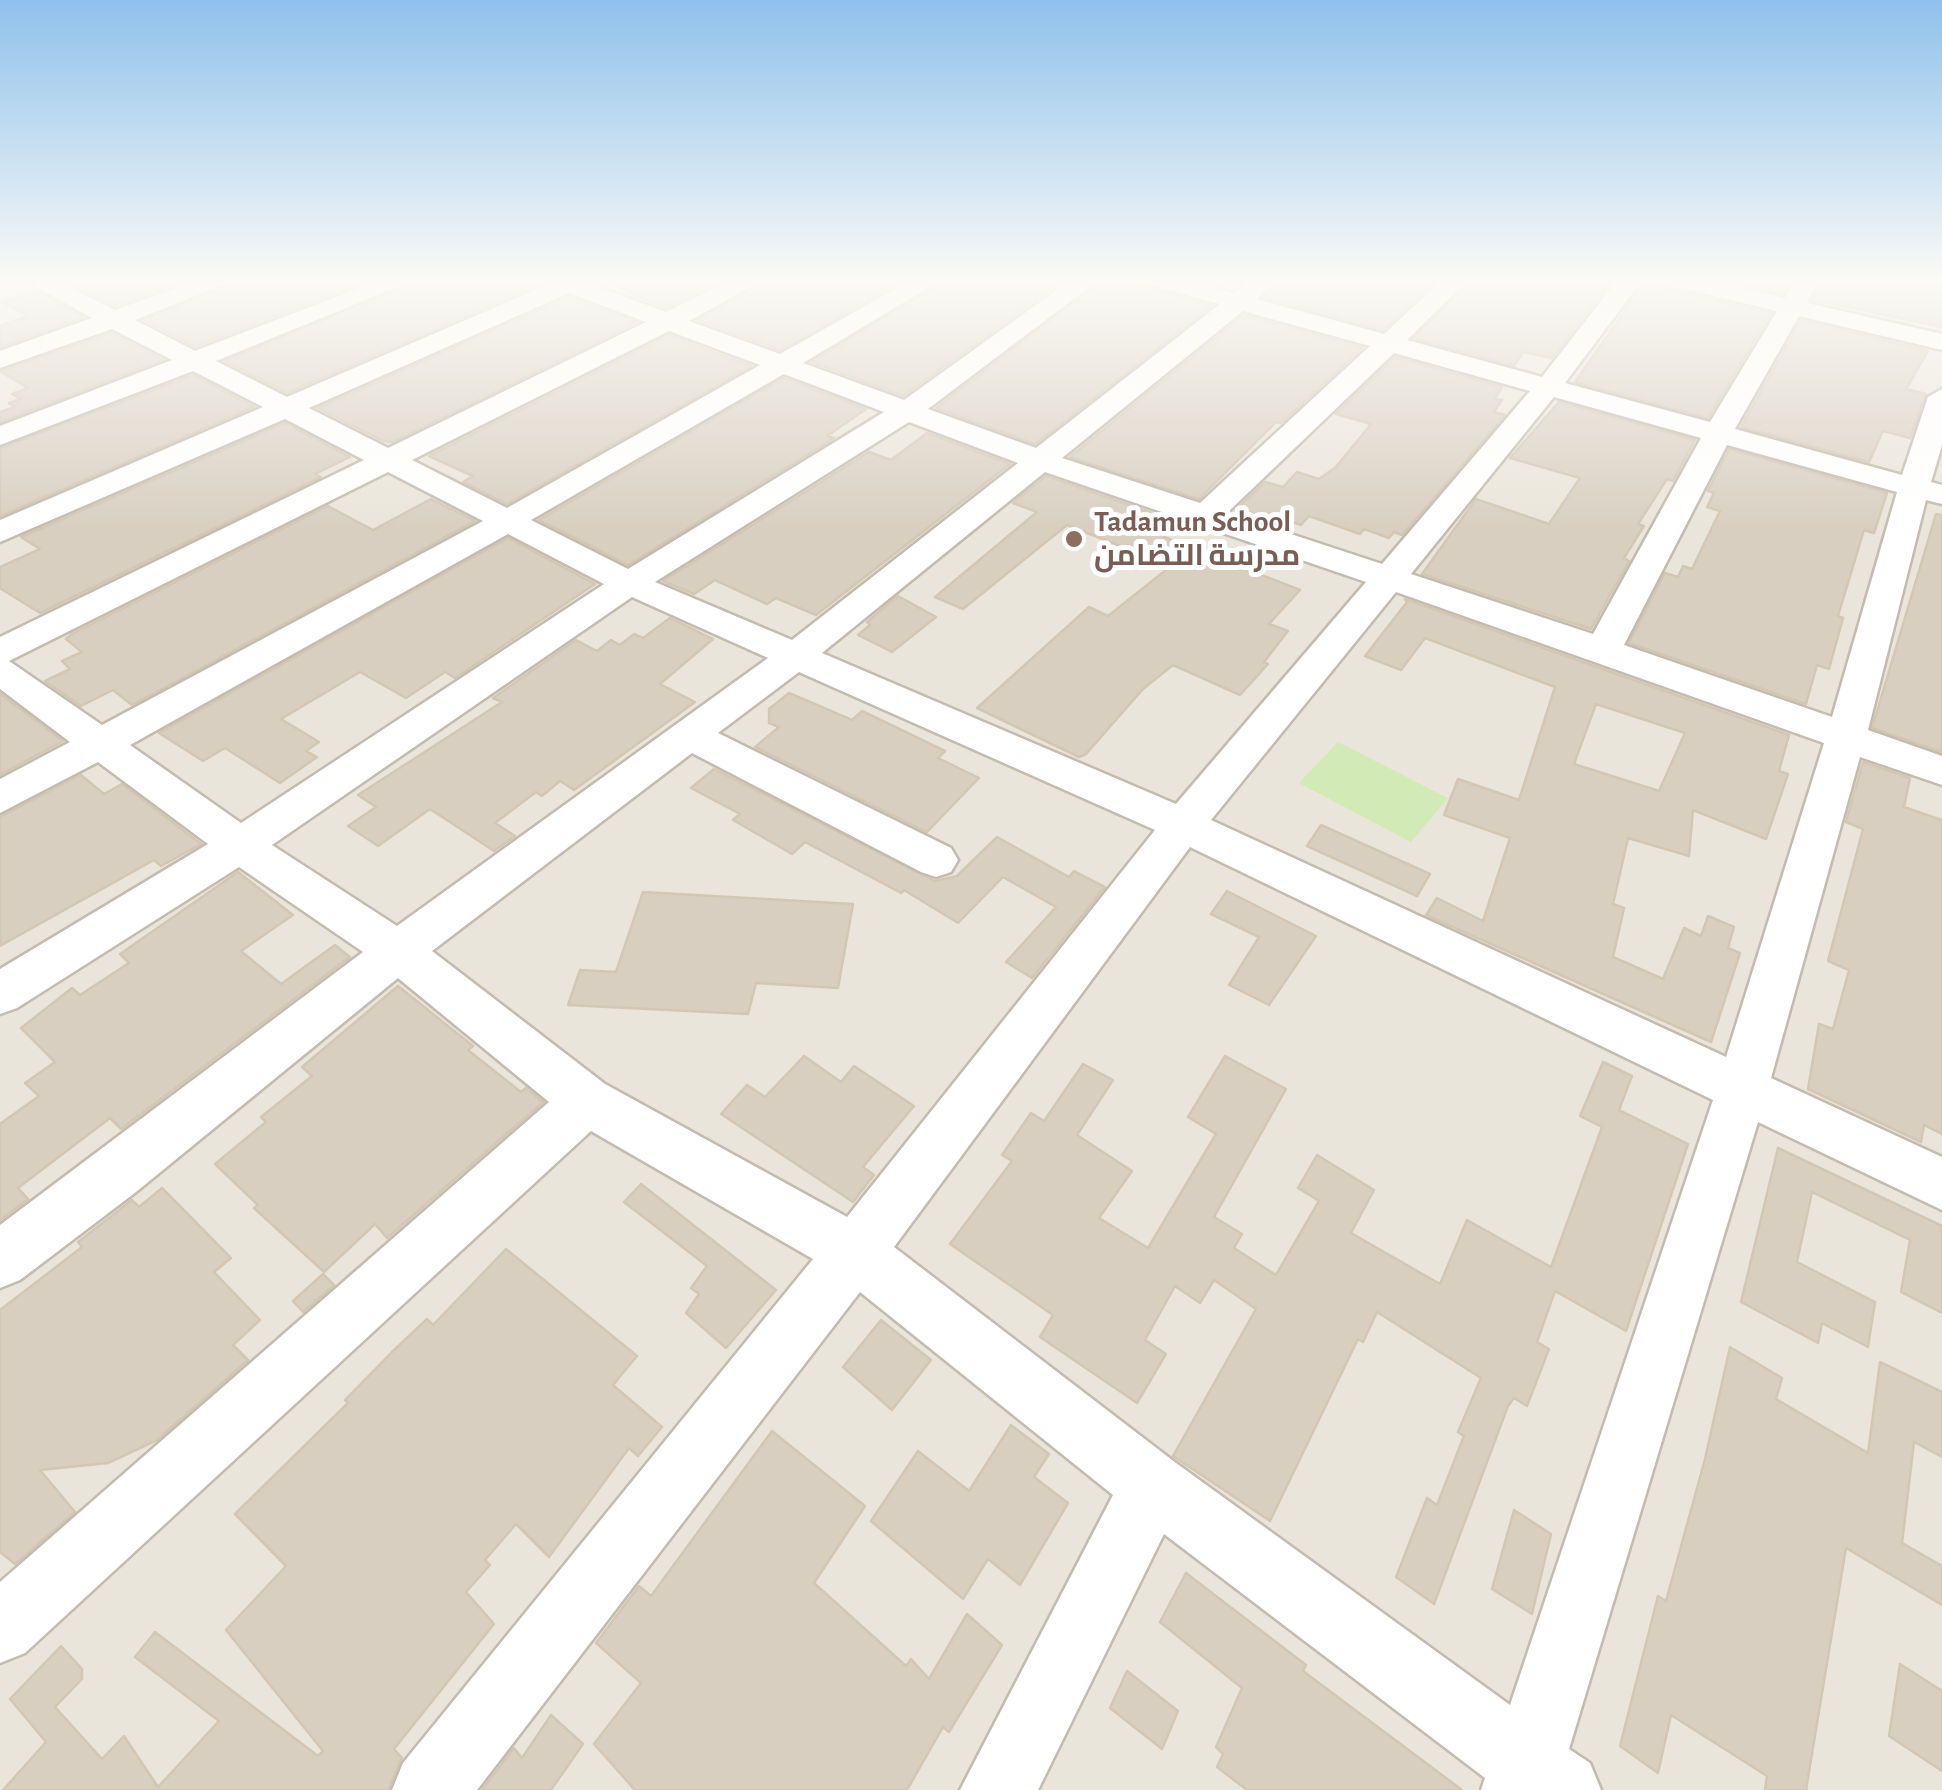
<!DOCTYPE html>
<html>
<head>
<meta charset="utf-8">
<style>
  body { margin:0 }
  canvas { display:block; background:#f6f3ec }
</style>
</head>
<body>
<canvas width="1942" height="1790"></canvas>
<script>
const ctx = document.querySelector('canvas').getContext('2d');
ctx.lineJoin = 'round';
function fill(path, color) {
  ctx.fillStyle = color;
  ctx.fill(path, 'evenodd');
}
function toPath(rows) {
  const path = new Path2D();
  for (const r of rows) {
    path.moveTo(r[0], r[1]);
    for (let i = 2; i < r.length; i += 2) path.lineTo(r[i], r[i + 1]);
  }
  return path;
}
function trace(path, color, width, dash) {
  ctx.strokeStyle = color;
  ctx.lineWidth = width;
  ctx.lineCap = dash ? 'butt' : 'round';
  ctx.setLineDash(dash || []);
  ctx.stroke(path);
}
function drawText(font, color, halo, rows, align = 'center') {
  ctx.font = font + ' "Alegreya Sans",Cairo,sans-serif';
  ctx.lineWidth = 10;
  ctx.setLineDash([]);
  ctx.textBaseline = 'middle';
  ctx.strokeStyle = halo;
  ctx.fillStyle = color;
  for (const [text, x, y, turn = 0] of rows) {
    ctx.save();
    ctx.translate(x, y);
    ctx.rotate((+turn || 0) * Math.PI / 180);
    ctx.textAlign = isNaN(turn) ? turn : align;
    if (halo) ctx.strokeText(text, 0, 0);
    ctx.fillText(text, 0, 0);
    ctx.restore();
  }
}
const residential = toPath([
  [0,279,1942,279,1942,1790,0,1790]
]);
const green = toPath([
  [1338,742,1448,798,1411,842,1299,783]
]);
const building = toPath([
  [72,279,190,279,115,306,66,281,72,279],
  [242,279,372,279,195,347,144,320,242,279],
  [421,279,537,279,540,284,287,393,225,361,421,279],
  [598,279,725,279,666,308,598,279],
  [769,279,905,279,780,350,698,320,769,279],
  [947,279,1065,279,903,396,812,362,947,279],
  [1104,279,1120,279,1212,306,1035,444,936,408,1104,279],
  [1283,279,1437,279,1383,330,1265,297,1283,279],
  [1473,279,1613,279,1552,358,1523,352,1514,366,1414,338,1473,279],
  [1647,279,1657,279,1663,288,1771,313,1708,418,1575,382,1647,279],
  [1722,279,1792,279,1783,294,1722,279],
  [1824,279,1942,279,1942,327,1813,300,1824,279],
  [36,291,83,317,0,347,0,326,28,316,2,302,36,291],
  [569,297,637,322,393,442,383,441,318,408,569,297],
  [1244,315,1362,348,1281,423,1276,422,1199,499,1070,457,1244,315],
  [1801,320,1928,351,1906,389,1926,394,1910,438,1883,431,1869,462,1741,427,1801,320],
  [112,333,163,360,0,422,0,412,15,407,9,403,21,399,12,394,28,388,0,371,112,333],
  [669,335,751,366,507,504,463,482,473,476,429,456,669,335],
  [1395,357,1502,387,1495,399,1502,400,1494,412,1505,415,1402,535,1394,532,1389,538,1364,529,1360,534,1309,516,1301,525,1269,513,1264,519,1235,511,1265,482,1283,487,1297,472,1319,479,1336,467,1371,424,1336,414,1395,357],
  [193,375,254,407,0,516,0,448,193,375],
  [784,378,866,409,827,436,834,438,628,565,539,520,784,378],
  [1559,402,1695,440,1673,481,1667,479,1638,524,1644,526,1624,558,1629,561,1591,629,1422,574,1476,499,1549,524,1580,478,1510,458,1559,402],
  [285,423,350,457,315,474,321,477,40,613,0,588,0,567,40,549,21,537,285,423],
  [927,433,1010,464,816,615,776,598,767,604,715,580,694,594,663,581,869,452,891,460,927,433],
  [1729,449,1887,493,1874,533,1864,530,1838,616,1843,618,1829,669,1817,665,1806,704,1629,643,1665,573,1678,577,1683,566,1692,569,1720,511,1707,507,1714,493,1708,491,1729,449],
  [1046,476,1178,522,1164,537,1300,590,1269,624,1288,631,1264,662,1268,664,1240,695,1173,665,1143,689,1086,754,1079,757,977,708,1089,607,1108,616,1171,566,1067,525,963,609,935,597,1037,512,1013,503,1046,476],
  [431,499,475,521,132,705,113,690,81,706,45,681,70,669,62,661,82,652,66,639,72,634,328,506,373,530,431,499],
  [1936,514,1942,515,1942,752,1872,728,1936,514],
  [508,538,595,584,455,678,445,672,406,698,360,672,281,719,319,742,306,751,317,757,280,783,225,748,203,761,159,733,508,538],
  [898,596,936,617,892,652,858,635,870,625,867,622,898,596],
  [1405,599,1789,735,1779,771,1788,774,1766,839,1693,810,1689,856,1628,838,1613,904,1624,908,1613,957,1663,979,1684,928,1701,936,1708,916,1734,927,1728,948,1740,953,1711,1042,1426,915,1437,898,1483,921,1510,838,1444,815,1458,779,1519,800,1555,687,1425,638,1401,670,1365,656,1407,602,1405,599],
  [1596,704,1685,733,1659,791,1574,764,1596,704],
  [670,618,713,639,660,684,695,702,574,790,560,781,542,796,536,792,495,823,515,836,494,851,430,809,378,846,348,826,376,807,358,795,502,702,493,698,576,640,597,651,611,640,620,645,634,634,643,638,670,618],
  [789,693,852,720,862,711,945,751,938,758,979,778,927,832,755,747,779,727,769,723,769,709,789,693],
  [0,694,63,741,0,775,0,694],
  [1863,762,1910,778,1904,807,1942,820,1942,1134,1924,1125,1921,1142,1808,1089,1819,1024,1833,1029,1849,970,1828,961,1863,829,1846,822,1863,762],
  [714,769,935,881,957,876,997,837,1069,877,1074,871,1105,887,1032,978,1006,962,1056,907,1003,877,958,923,904,890,901,893,805,842,792,854,733,820,740,814,691,788,714,769],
  [81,775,104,794,122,784,201,844,161,866,154,860,0,946,0,817,81,775],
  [1321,825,1430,874,1417,896,1307,846,1321,825],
  [238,872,293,915,241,951,281,984,335,945,350,957,121,1129,110,1118,18,1188,28,1199,0,1220,0,1124,39,1096,25,1083,55,1062,21,1028,72,988,80,995,129,963,120,954,238,872],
  [1227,891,1316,936,1269,1005,1229,985,1259,937,1211,914,1227,891],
  [643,892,853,904,838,988,756,983,748,1014,568,1005,580,970,616,972,643,892],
  [398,986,473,1046,468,1050,521,1092,526,1088,543,1102,387,1238,375,1224,324,1272,254,1208,258,1205,215,1164,266,1122,261,1117,312,1076,302,1067,398,986],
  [804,1056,841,1082,854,1066,914,1106,863,1167,874,1175,853,1202,721,1114,747,1085,765,1097,804,1056],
  [1225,1056,1286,1089,1214,1217,1242,1234,1234,1248,1276,1275,1319,1201,1298,1188,1317,1155,1374,1190,1351,1233,1440,1284,1467,1220,1551,1267,1602,1127,1580,1116,1603,1062,1632,1076,1619,1110,1688,1144,1626,1331,1555,1291,1537,1342,1549,1349,1527,1406,1514,1398,1508,1406,1434,1604,1396,1577,1427,1498,1437,1505,1464,1436,1458,1432,1481,1378,1377,1312,1363,1342,1358,1339,1270,1521,1173,1456,1256,1309,1214,1280,1200,1303,1175,1286,1145,1340,1166,1354,1137,1403,1040,1337,1053,1315,950,1244,1012,1161,1002,1155,1031,1113,1044,1121,1083,1064,1113,1080,1077,1135,1132,1171,1099,1218,1148,1248,1216,1134,1188,1117,1225,1056],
  [1778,1148,1942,1226,1942,1313,1901,1292,1910,1240,1812,1192,1797,1262,1875,1302,1868,1347,1822,1323,1818,1343,1741,1302,1778,1148],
  [641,1184,776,1290,726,1348,686,1313,699,1294,691,1288,707,1266,624,1202,641,1184],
  [162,1188,231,1258,214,1272,260,1320,233,1345,248,1360,157,1440,108,1463,40,1470,75,1512,15,1564,0,1552,0,1310,82,1247,78,1242,132,1200,139,1207,162,1188],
  [506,1249,637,1356,613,1385,662,1427,638,1456,629,1448,549,1557,516,1524,485,1560,490,1565,466,1592,494,1624,394,1749,402,1758,388,1790,3,1790,46,1742,10,1699,61,1646,82,1669,82,1679,55,1707,102,1759,124,1736,158,1787,219,1721,135,1657,155,1632,318,1756,323,1751,226,1630,286,1566,235,1514,348,1403,345,1400,392,1352,427,1319,433,1325,506,1249],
  [323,1274,334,1285,303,1312,293,1301,323,1274],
  [881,1320,931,1360,892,1410,843,1367,881,1320],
  [1730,1347,1782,1378,1776,1399,1868,1453,1880,1362,1942,1392,1942,1457,1914,1442,1902,1543,1942,1566,1942,1605,1846,1548,1806,1790,1765,1790,1767,1776,1671,1715,1658,1773,1620,1746,1658,1596,1666,1601,1705,1459,1730,1347],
  [1011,1425,1049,1454,1034,1477,1068,1503,1020,1585,988,1559,963,1599,871,1521,918,1451,969,1491,1011,1425],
  [772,1431,865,1506,814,1583,906,1666,911,1659,929,1679,967,1614,1002,1645,949,1732,943,1727,907,1790,635,1790,594,1744,641,1683,596,1643,639,1586,651,1596,772,1431],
  [1514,1510,1551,1534,1532,1614,1492,1589,1514,1510],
  [1186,1573,1306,1665,1303,1671,1462,1790,1247,1790,1217,1767,1223,1754,1216,1747,1242,1688,1160,1622,1186,1573],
  [1900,1664,1942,1691,1942,1771,1889,1736,1900,1664],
  [1127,1671,1178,1711,1162,1749,1110,1708,1127,1671],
  [551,1715,583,1744,551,1790,482,1790,514,1748,522,1758,551,1715]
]);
const minor = toPath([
  [22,279,53,279,115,310,202,279,238,279,135,320,195,351,383,279,417,279,216,361,287,397,547,285,541,279,594,279,590,284,666,312,734,279,765,279,689,321,780,354,913,279,943,279,803,363,904,400,1072,279,1100,279,928,409,1036,448,1220,304,1146,284,1143,279,1183,279,1234,293,1252,279,1279,279,1257,299,1384,334,1443,279,1469,279,1407,340,1542,377,1618,279,1643,279,1565,383,1710,422,1777,311,1664,284,1661,279,1705,279,1785,298,1796,279,1820,279,1807,303,1942,334,1942,350,1799,316,1735,429,1902,475,1928,397,1942,389,1942,445,1931,482,1942,485,1942,504,1926,500,1868,730,1942,756,1942,785,1860,757,1771,1078,1942,1157,1942,1210,1758,1122,1569,1749,1590,1763,1601,1790,1481,1790,1485,1778,1164,1534,1038,1790,960,1790,1113,1495,860,1292,477,1790,392,1790,403,1763,813,1259,591,1131,25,1653,0,1663,0,1582,549,1102,398,978,136,1192,20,1280,0,1288,0,1225,363,952,239,867,17,1008,0,1014,0,969,208,844,98,762,0,813,0,779,70,742,0,689,0,637,364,460,285,419,0,542,0,520,263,407,193,371,0,445,0,426,172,360,112,329,0,368,0,351,92,318,22,279],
  [569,293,646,322,388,448,309,408,569,293],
  [1243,311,1370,346,1200,503,1062,458,1243,311],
  [669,331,760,365,507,508,412,460,669,331],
  [1394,353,1530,391,1382,564,1227,513,1394,353],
  [784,374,884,412,628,569,531,520,784,374],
  [1554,397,1701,438,1593,634,1411,574,1554,397],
  [909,422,1018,463,792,640,655,582,909,422],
  [1727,445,1897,492,1832,717,1624,645,1727,445],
  [388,472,483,521,102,725,9,661,388,472],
  [1045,472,1366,582,1176,804,822,653,1045,472],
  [508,534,604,584,241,823,130,745,508,534],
  [1396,592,1824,743,1726,1057,1211,820,1396,592],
  [632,597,768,658,397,926,272,845,632,597],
  [799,672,1155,830,847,1217,605,1084,432,951,692,753,921,872,936,877,951,872,958,860,951,848,718,733,799,672],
  [1190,847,1713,1100,1510,1705,1176,1463,894,1247,1190,847]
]);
const markers = [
  [1074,539,10,"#8d6e63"]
];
const farEducationnames = [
  ["Tadamun School",1094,522],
  ["مدرسة التضامن",1094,556]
];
fill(residential, '#eae5da');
fill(green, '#d2eab5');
fill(building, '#d8cfc1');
trace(building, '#d3c7b4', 2.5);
trace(minor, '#c2bbae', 5);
fill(minor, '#fff');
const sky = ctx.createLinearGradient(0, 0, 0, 530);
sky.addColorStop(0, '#8fc1ec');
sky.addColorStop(0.53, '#fbfaf6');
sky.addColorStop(1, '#fbfaf600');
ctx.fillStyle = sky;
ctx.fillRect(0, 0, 1942, 530);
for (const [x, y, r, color] of markers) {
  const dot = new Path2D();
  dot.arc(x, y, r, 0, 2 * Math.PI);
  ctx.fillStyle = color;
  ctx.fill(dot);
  trace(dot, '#fff', 4);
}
drawText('bold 30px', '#785e54', '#fff', farEducationnames, 'left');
</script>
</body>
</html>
